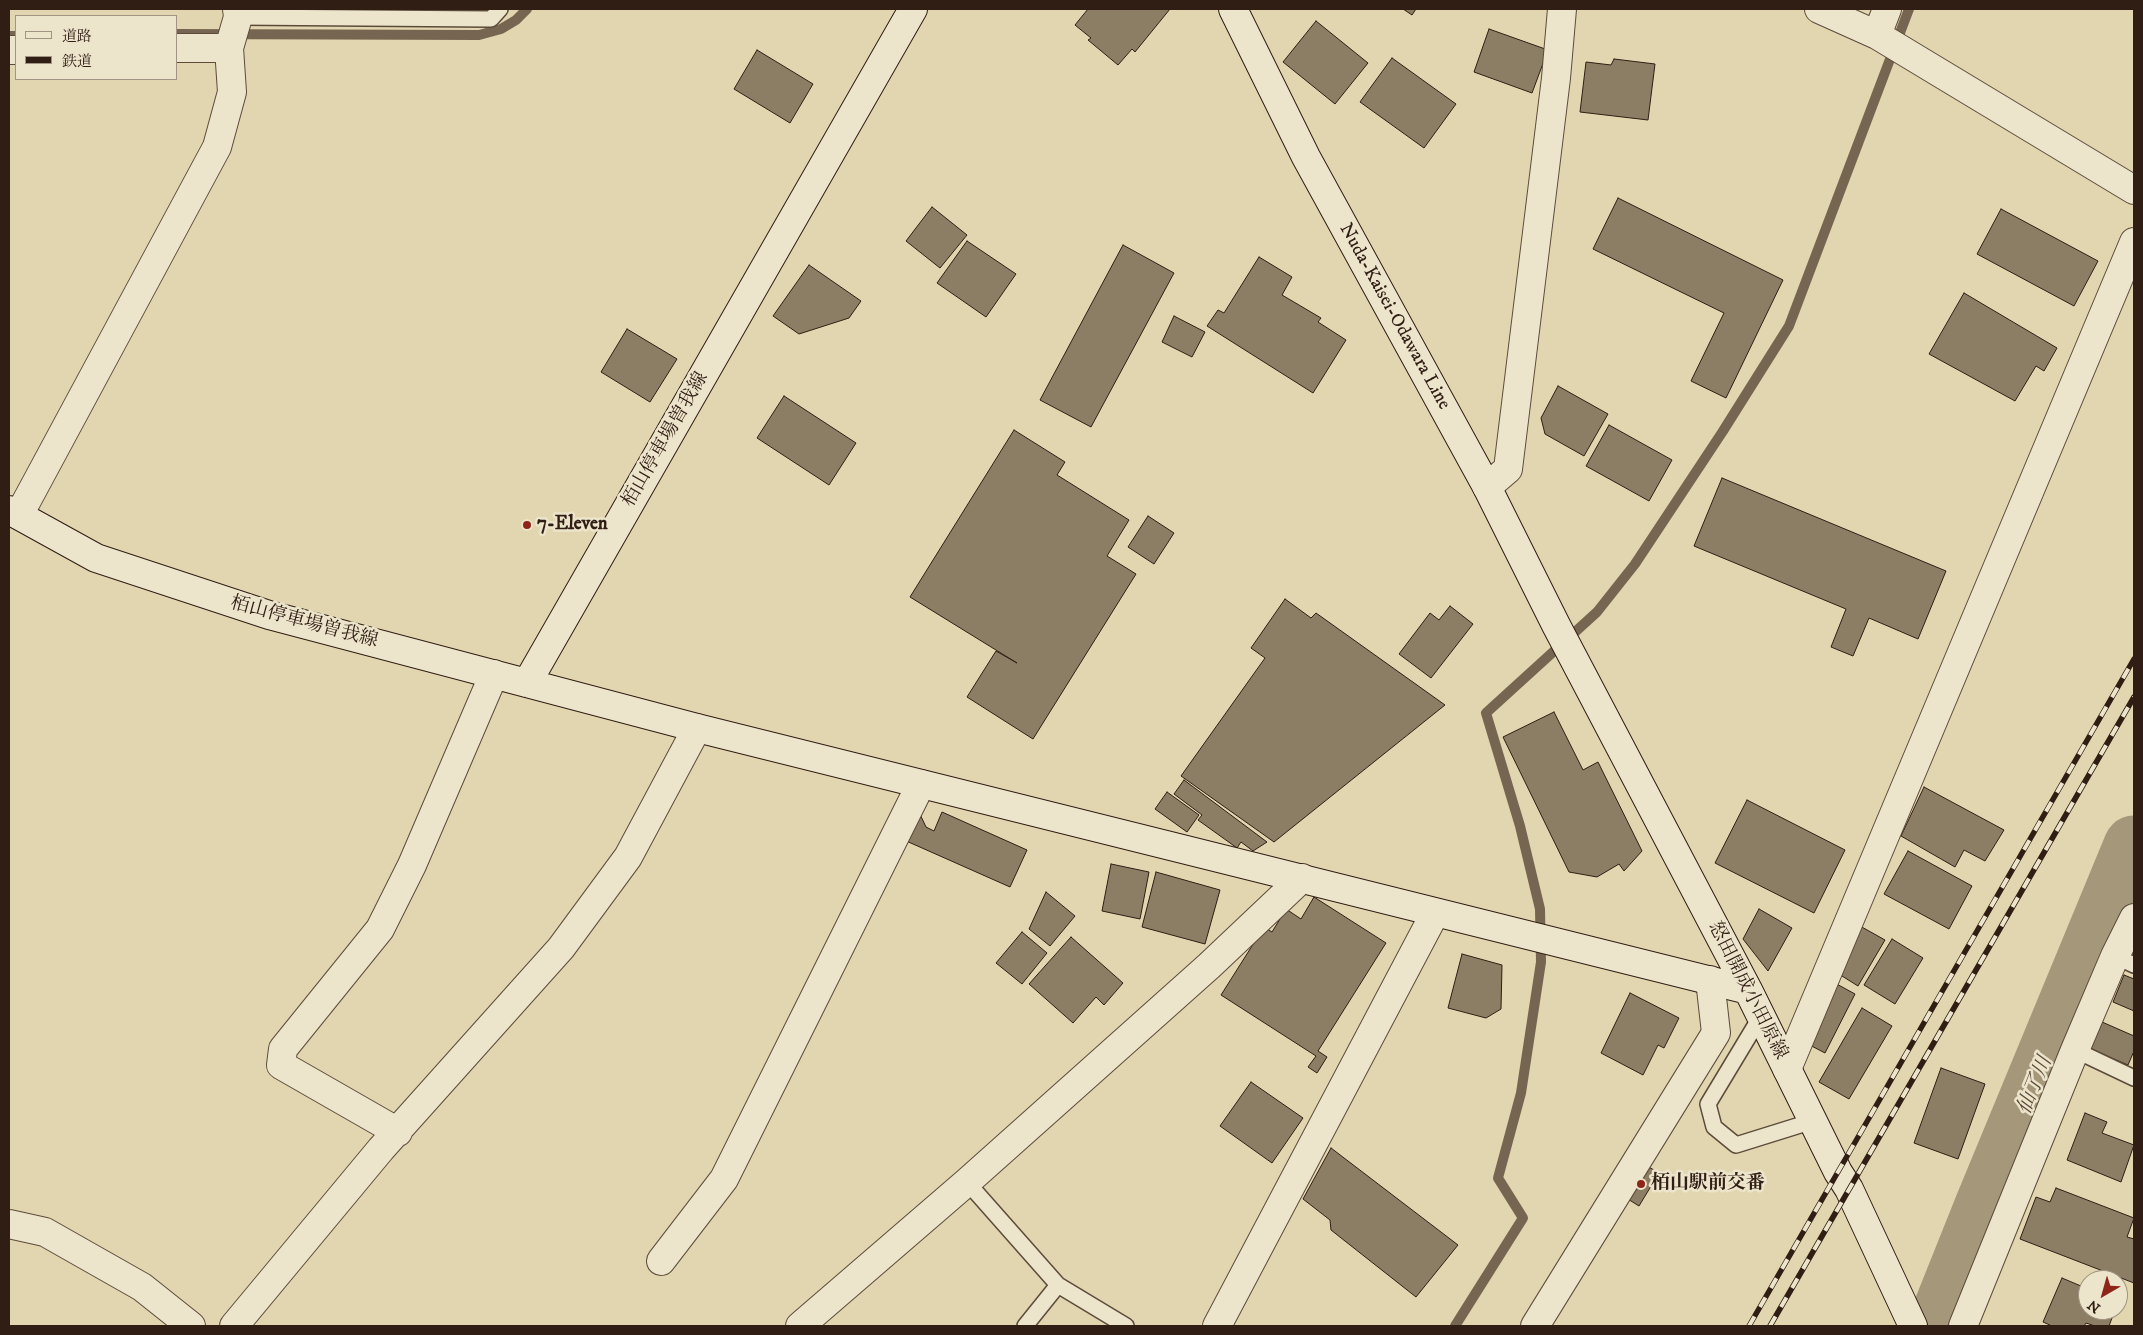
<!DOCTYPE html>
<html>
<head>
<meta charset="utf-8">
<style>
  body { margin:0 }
  #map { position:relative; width:2143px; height:1335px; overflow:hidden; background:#e1d6af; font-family:"IM FELL DW Pica","Noto Serif JP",serif }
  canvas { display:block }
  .frame { position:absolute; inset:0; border:10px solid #301d14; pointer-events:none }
  .legend { position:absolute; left:15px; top:15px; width:162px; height:65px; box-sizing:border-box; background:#ece4cb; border:1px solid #a19482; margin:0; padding:6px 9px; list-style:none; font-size:15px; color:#301d14 }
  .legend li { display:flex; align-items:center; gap:10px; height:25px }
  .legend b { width:25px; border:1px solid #a19482 }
  .north { position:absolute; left:2078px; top:1270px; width:50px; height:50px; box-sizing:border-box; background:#ece4cb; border:1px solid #a19482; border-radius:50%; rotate:218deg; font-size:14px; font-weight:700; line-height:20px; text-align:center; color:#301d14 }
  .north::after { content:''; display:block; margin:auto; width:18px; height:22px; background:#8f2418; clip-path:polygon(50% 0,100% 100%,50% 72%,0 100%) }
</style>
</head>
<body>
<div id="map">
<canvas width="2143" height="1335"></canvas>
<div class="frame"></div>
<ul class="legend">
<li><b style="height:6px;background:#ece4cb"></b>道路</li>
<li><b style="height:6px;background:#301d14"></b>鉄道</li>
</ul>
<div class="north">N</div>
</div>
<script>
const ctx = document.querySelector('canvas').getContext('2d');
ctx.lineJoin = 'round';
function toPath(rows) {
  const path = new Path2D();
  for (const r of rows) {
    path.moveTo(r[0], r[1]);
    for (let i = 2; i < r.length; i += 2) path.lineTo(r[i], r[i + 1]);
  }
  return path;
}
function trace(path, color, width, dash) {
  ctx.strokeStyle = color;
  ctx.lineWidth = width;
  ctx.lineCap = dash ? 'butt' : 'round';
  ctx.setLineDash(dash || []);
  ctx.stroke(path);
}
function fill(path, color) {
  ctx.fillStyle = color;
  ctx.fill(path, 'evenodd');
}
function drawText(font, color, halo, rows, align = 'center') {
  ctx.font = font + ' "IM FELL DW Pica","Noto Serif JP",serif';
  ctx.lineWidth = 5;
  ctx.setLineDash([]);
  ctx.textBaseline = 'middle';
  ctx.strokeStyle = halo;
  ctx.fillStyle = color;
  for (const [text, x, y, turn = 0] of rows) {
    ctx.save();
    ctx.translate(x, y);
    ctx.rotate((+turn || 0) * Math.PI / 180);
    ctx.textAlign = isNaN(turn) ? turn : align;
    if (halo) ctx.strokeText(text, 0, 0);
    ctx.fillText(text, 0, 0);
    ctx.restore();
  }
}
const stream = toPath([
  [176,34,479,35,501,29,516,20,527,9],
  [9,36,16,36],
  [1455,1326,1523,1218,1498,1178,1521,1093,1541,962,1540,909,1520,826,1486,713,1597,612,1635,564,1723,431,1789,326,1909,9]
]);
const river = toPath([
  [1937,1326,1985,1206,2134,846]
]);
const building = toPath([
  [1088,9,1170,9,1135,52,1132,49,1118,65,1088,40,1091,38,1075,25,1088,9],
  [1403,9,1416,9,1412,15,1403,9],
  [1316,21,1368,63,1335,104,1283,62,1316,21],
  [1489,29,1548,50,1532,93,1474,72,1489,29],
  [757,50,813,84,790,123,734,89,757,50],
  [1392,58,1456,104,1424,148,1360,102,1392,58],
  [1614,59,1655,64,1648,120,1580,112,1586,62,1611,65,1614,59],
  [1618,198,1783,280,1726,398,1691,381,1724,313,1593,249,1618,198],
  [932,207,967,235,940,268,906,241,932,207],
  [2001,209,2098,261,2074,306,1977,254,2001,209],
  [967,241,1016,274,986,317,937,283,967,241],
  [1123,245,1174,273,1091,427,1040,400,1123,245],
  [1259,257,1292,277,1282,295,1321,318,1318,322,1346,340,1313,393,1207,326,1218,310,1224,313,1259,257],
  [809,265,861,301,849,318,799,334,773,316,809,265],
  [1964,293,2057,348,2044,371,2036,366,2015,401,1929,354,1964,293],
  [1174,316,1205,332,1192,357,1162,342,1174,316],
  [627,329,677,359,650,402,601,372,627,329],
  [1558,386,1608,414,1584,456,1545,434,1541,418,1558,386],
  [784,396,856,443,829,485,757,438,784,396],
  [1609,425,1672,460,1649,501,1586,466,1609,425],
  [1014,430,1065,462,1057,475,1129,520,1107,556,1136,574,1033,739,967,697,996,651,1017,663,910,597,1014,430],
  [1722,478,1946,571,1918,639,1869,618,1853,656,1831,647,1846,609,1694,546,1722,478],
  [1148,516,1174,533,1154,564,1128,547,1148,516],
  [1285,599,1311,618,1316,613,1445,705,1274,842,1181,776,1265,658,1251,648,1285,599],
  [1450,606,1473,624,1431,678,1399,654,1430,613,1439,620,1450,606],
  [1554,712,1583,770,1598,762,1642,851,1624,871,1619,864,1597,877,1569,872,1503,737,1554,712],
  [1184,780,1267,842,1253,851,1241,842,1237,848,1198,820,1202,815,1174,794,1184,780],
  [1924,787,2004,830,1985,861,1964,850,1955,867,1901,836,1924,787],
  [1167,792,1199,815,1187,832,1155,809,1167,792],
  [1747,800,1845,850,1814,913,1715,863,1747,800],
  [918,810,926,827,934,831,942,812,1027,850,1010,887,904,840,918,810],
  [1908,851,1972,886,1949,929,1884,894,1908,851],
  [1111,864,1149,872,1140,919,1102,911,1111,864],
  [1156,872,1220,890,1205,944,1142,927,1156,872],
  [1046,892,1075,916,1050,946,1029,929,1046,892],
  [1314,897,1386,943,1318,1051,1327,1057,1317,1073,1308,1067,1316,1056,1221,995,1264,927,1272,932,1286,909,1301,919,1314,897],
  [1759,909,1792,928,1768,971,1743,939,1759,909],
  [1860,926,1885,940,1858,986,1834,971,1860,926],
  [1022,932,1047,953,1022,984,996,963,1022,932],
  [1071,937,1123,983,1104,1005,1096,997,1073,1023,1029,984,1071,937],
  [1892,939,1923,958,1895,1004,1864,985,1892,939],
  [1462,954,1502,965,1501,1009,1486,1018,1448,1008,1462,954],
  [2124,975,2134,979,2134,1011,2113,1002,2124,975],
  [1833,982,1855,994,1825,1053,1802,1041,1833,982],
  [1630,993,1679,1018,1664,1048,1658,1045,1643,1075,1601,1053,1630,993],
  [1862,1008,1892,1026,1849,1099,1819,1082,1862,1008],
  [2102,1022,2134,1036,2134,1051,2128,1065,2090,1049,2102,1022],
  [1941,1068,1985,1084,1958,1159,1914,1143,1941,1068],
  [1251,1082,1303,1118,1272,1163,1220,1126,1251,1082],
  [2085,1113,2107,1122,2102,1133,2134,1145,2121,1182,2067,1160,2085,1113],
  [1331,1148,1458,1245,1416,1297,1331,1230,1330,1220,1303,1199,1331,1148],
  [1642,1163,1659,1173,1639,1206,1623,1196,1642,1163],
  [2056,1188,2134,1218,2127,1237,2134,1239,2134,1283,2020,1239,2036,1197,2050,1202,2056,1188],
  [2062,1278,2088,1289,2088,1310,2115,1310,2109,1326,2095,1326,2086,1323,2084,1326,2052,1326,2043,1322,2062,1278]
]);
const lane = toPath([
  [238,17,491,19,500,9],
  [2115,956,2134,965],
  [1761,1016,1708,1104,1714,1127,1736,1145,1813,1121],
  [2075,1050,2134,1078],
  [967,1182,1058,1285,1126,1326],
  [1025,1326,1058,1285]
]);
const street = toPath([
  [1819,9,1877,35],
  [1887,9,1877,35,2134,190],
  [176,48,229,48],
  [9,50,16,50],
  [1487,487,1508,469,1556,78,1562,9],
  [19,515,217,147,232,92,229,48,238,17,237,9],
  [1787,1069,2134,242],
  [398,1132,281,1065,283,1049,380,929,412,865,494,674],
  [9,1224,45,1232,142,1287,191,1326],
  [661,1261,724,1179,921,784],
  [234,1326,381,1149,561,948,628,857,697,728],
  [800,1326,967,1182,1209,966,1302,878],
  [1217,1326,1435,913],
  [1535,1326,1716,1033,1710,980],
  [1963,1326,2075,1050,2115,956,2134,918]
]);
const secondary = toPath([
  [1233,9,1306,157,1487,487,1556,625,1748,990,1838,1172,1849,1189,1913,1326],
  [9,510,96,558,269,615,697,728,1748,990],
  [527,683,913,9]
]);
const rail = toPath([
  [1749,1326,2134,659],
  [1770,1326,2134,697]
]);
const markers = [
  [527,525,5,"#8f2418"],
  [1641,1184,5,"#8f2418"]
];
const streetNames = [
  ["Nuda-Kaisei-Odawara Line",1394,317,61],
  ["栢山停車場曽我線",666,440,-60],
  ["栢山停車場曽我線",304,623,15],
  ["怒田開成小田原線",1747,991,63]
];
const poiNames = [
  ["7-Eleven",537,525],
  ["栢山駅前交番",1651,1184]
];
const waterNames = [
  ["仙了川",2036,1086,-68]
];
trace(stream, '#766651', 10);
trace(river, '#a5977a', 61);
fill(building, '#8c7d65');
trace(building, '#301d14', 1);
trace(lane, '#5c4b3b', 18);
trace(street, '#5c4b3b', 30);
trace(secondary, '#301d14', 30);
trace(lane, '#ece4cb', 15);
trace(street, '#ece4cb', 28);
trace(secondary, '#ece4cb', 28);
trace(rail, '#301d14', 5.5);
trace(rail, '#ece4cb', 4, [11]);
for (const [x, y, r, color] of markers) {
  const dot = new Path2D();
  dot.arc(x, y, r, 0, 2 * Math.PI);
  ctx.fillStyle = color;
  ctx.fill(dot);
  trace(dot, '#ece4cb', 2);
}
drawText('19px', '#301d14', '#ece4cb', streetNames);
drawText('bold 19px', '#301d14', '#ece4cb', poiNames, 'left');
drawText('italic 20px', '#594838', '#ece4cb', waterNames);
</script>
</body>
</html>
